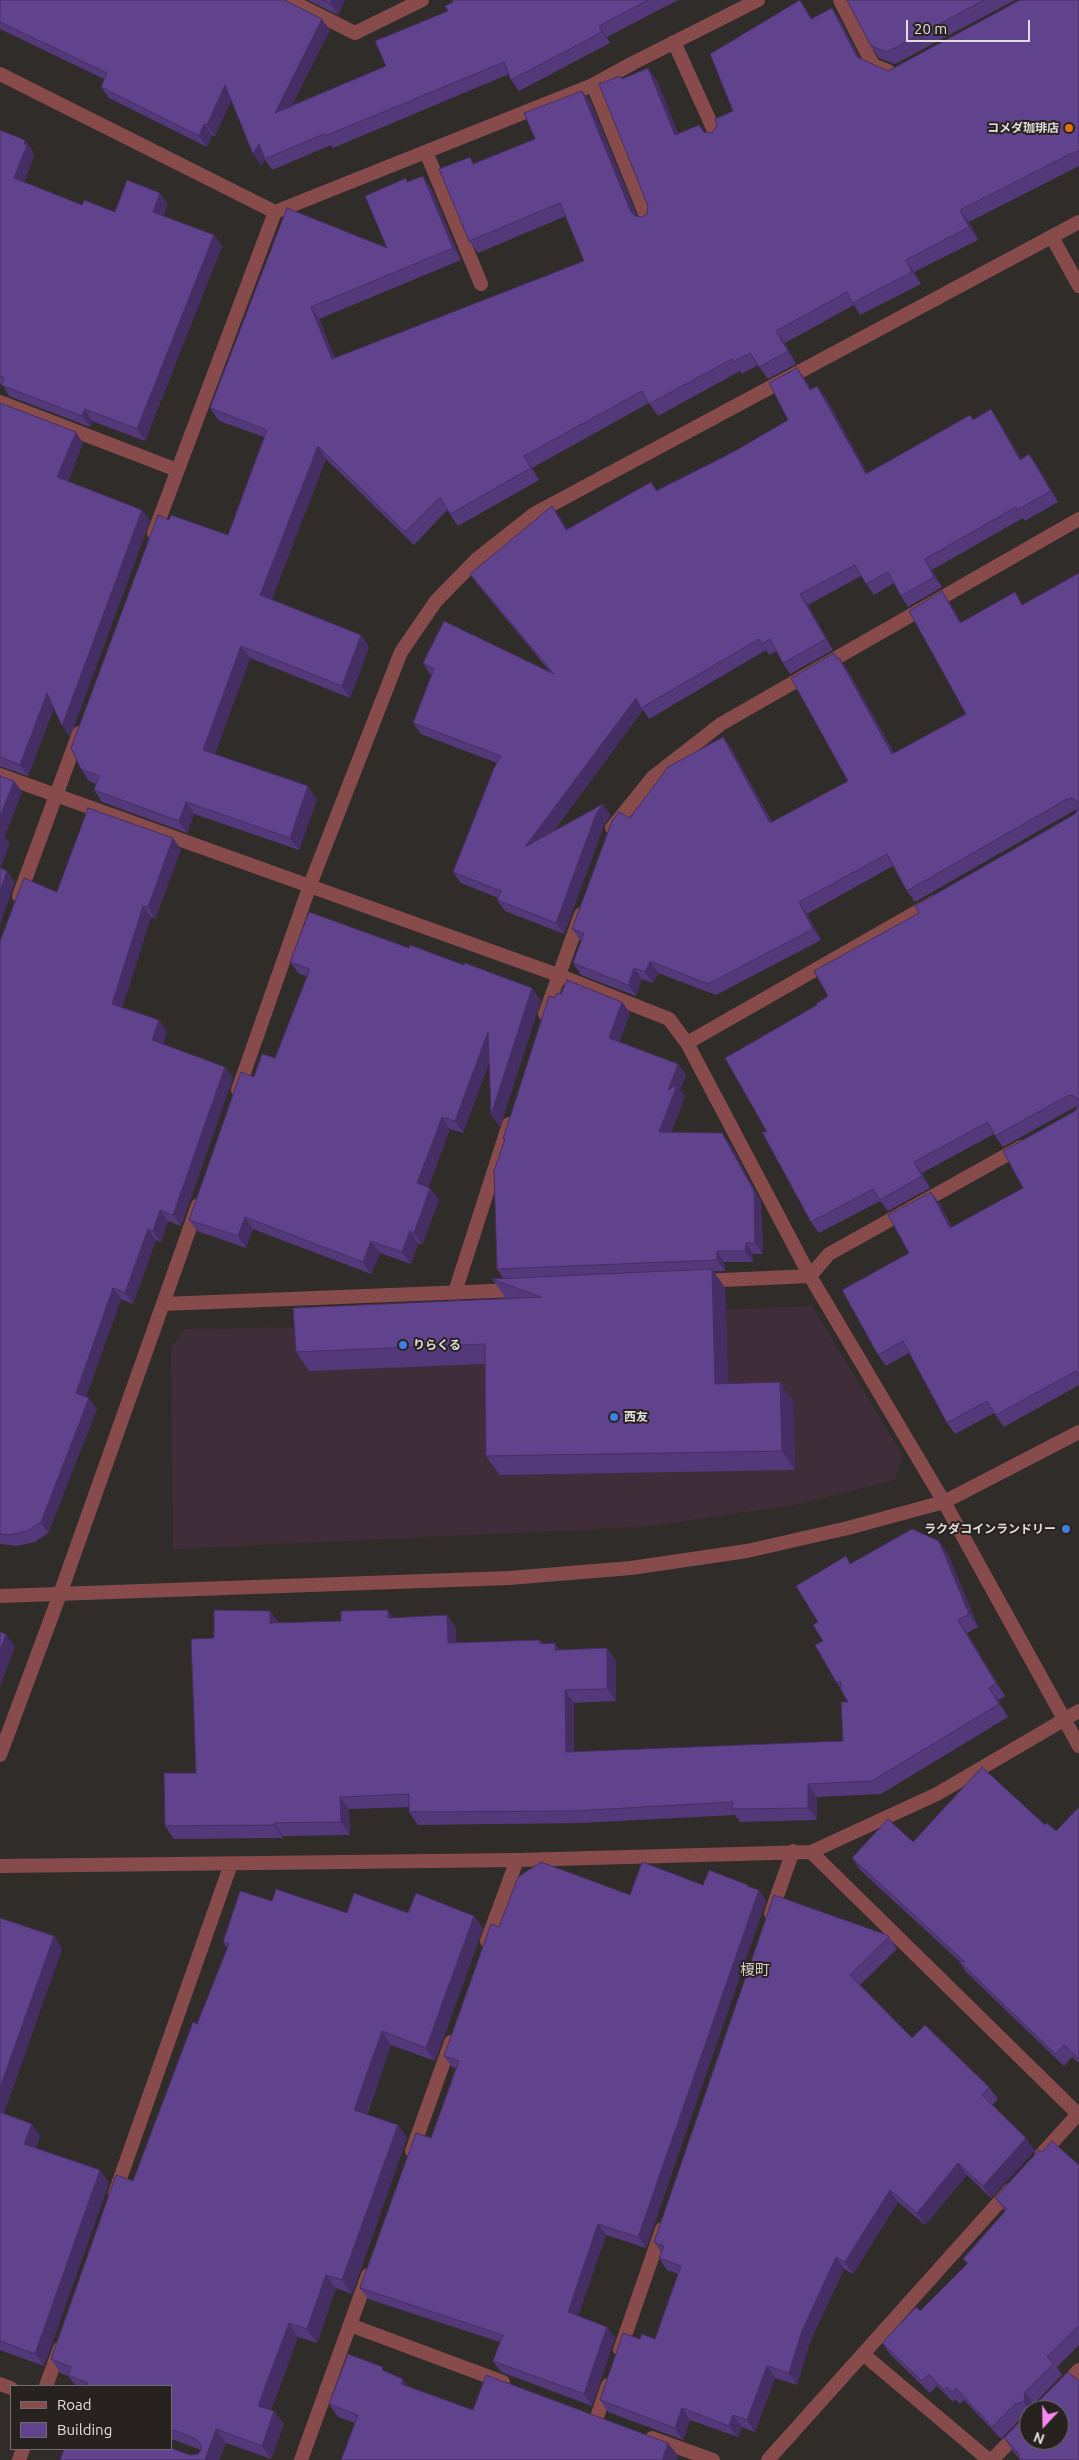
<!DOCTYPE html>
<html>
<head>
<meta charset="utf-8">
<style>
  body { margin:0 }
  #map { position:relative; width:1079px; height:2460px; overflow:hidden; background:#302c29; font-family:Ubuntu,sans-serif }
  canvas { display:block }
  .legend { position:absolute; left:10px; top:2385px; width:162px; height:65px; box-sizing:border-box; background:#27221f; border:1px solid #716d6b; margin:0; padding:6px 9px; list-style:none; font-size:15px; color:#e1dedc }
  .legend li { display:flex; align-items:center; gap:10px; height:25px }
  .legend b { width:25px; border:1px solid #716d6b }
  .north { position:absolute; left:1019px; top:2400px; width:50px; height:50px; box-sizing:border-box; background:#27221f; border:1px solid #716d6b; border-radius:50%; rotate:201deg; font-size:14px; font-weight:700; line-height:20px; text-align:center; color:#e1dedc }
  .north::after { content:''; display:block; margin:auto; width:18px; height:22px; background:#f589ef; clip-path:polygon(50% 0,100% 100%,50% 72%,0 100%) }
  .scale { position:absolute; left:906px; top:20px; width:124px; height:22px; box-sizing:border-box; border:2px solid #e1dedc; border-top:0; padding-left:6px; font-size:15px; line-height:18px; white-space:nowrap; color:#e1dedc; -webkit-text-stroke:4px #27221f; paint-order:stroke }
</style>
</head>
<body>
<div id="map">
<canvas width="1079" height="2460"></canvas>
<ul class="legend">
<li><b style="height:6px;background:#874b4c"></b>Road</li>
<li><b style="height:14px;background:#61428d"></b>Building</li>
</ul>
<div class="north">N</div>
<div class="scale">20 m</div>
</div>
<script>
const ctx = document.querySelector('canvas').getContext('2d');
ctx.lineJoin = 'round';
function fill(path, color) {
  ctx.fillStyle = color;
  ctx.fill(path, 'evenodd');
}
function toPath(rows) {
  const path = new Path2D();
  for (const r of rows) {
    path.moveTo(r[0], r[1]);
    for (let i = 2; i < r.length; i += 2) path.lineTo(r[i], r[i + 1]);
  }
  return path;
}
function trace(path, color, width, dash) {
  ctx.strokeStyle = color;
  ctx.lineWidth = width;
  ctx.lineCap = dash ? 'butt' : 'round';
  ctx.setLineDash(dash || []);
  ctx.stroke(path);
}
function drawText(font, color, halo, rows, align = 'center') {
  ctx.font = font + ' Ubuntu,"Noto Sans JP",sans-serif';
  ctx.lineWidth = 4;
  ctx.setLineDash([]);
  ctx.textBaseline = 'middle';
  ctx.strokeStyle = halo;
  ctx.fillStyle = color;
  for (const [text, x, y, turn = 0] of rows) {
    ctx.save();
    ctx.translate(x, y);
    ctx.rotate((+turn || 0) * Math.PI / 180);
    ctx.textAlign = isNaN(turn) ? turn : align;
    if (halo) ctx.strokeText(text, 0, 0);
    ctx.fillText(text, 0, 0);
    ctx.restore();
  }
}
const commercial = toPath([
  [812,1306,903,1456,894,1480,801,1504,642,1527,173,1549,171,1348,185,1329,306,1327]
]);
const service = toPath([
  [1040,2410,1079,2370],
  [992,2460,1029,2422]
]);
const minor = toPath([
  [289,0,355,33,422,0],
  [840,0,873,65,888,71],
  [674,42,717,137],
  [0,74,275,212],
  [593,85,648,221],
  [426,152,481,284],
  [1052,237,1079,286],
  [0,402,177,470],
  [154,533,275,212,593,85,633,63,758,0],
  [0,775,558,975,669,1019,687,1043,810,1276,944,1502,1079,1746],
  [612,828,653,777,721,724,1079,519],
  [19,896,79,733],
  [545,1014,581,914],
  [687,1043,934,902],
  [238,1090,310,885,401,652,436,601,477,559,534,514,1079,222],
  [701,1281,810,1276,829,1254,1021,1147],
  [455,1292,509,1124],
  [163,1304,517,1290],
  [0,1755,60,1594,198,1205],
  [811,1852,937,1794,1079,1711],
  [0,1866,517,1860,811,1852,1078,2114],
  [771,1913,793,1851],
  [487,1941,517,1860],
  [412,2151,451,2042],
  [1041,2155,1079,2113],
  [115,2193,231,1864],
  [350,2325,503,2382],
  [620,2350,662,2229],
  [863,2354,989,2460],
  [0,2384,11,2388],
  [46,2386,60,2348],
  [597,2417,608,2385],
  [652,2438,713,2460],
  [19,2460,23,2449],
  [301,2460,368,2275],
  [768,2460,1010,2190]
]);
const tertiary = toPath([
  [0,1596,509,1578,631,1568,747,1551,848,1528,944,1502,1079,1432]
]);
const wall = toPath([
  [0,0,330,30,292,105,386,66,448,11,453,2,452,0,678,0,607,37,610,43,519,91,511,80,509,74,333,148,331,145,272,170,265,159,261,166,231,100,215,136,212,135,207,147,109,98,101,87,104,79,0,29],
  [308,0,345,0,338,15],
  [800,0,812,19,832,8,840,20,860,59,888,71,1079,0,1079,166,969,222,978,240,914,272,921,284,860,315,854,305,785,343,796,364,768,379,758,365,742,374,740,371,658,416,649,403,532,468,539,480,458,526,447,510,414,545,326,459,271,599,361,635,369,647,350,698,250,658,215,754,317,799,299,850,194,814,187,833,102,802,94,790,96,784,89,781,81,769,169,520,228,535,264,437,219,421,210,408,287,208,387,248,406,178,408,182,431,188,461,260,319,319,335,358,584,261,566,216,478,253,469,241,475,163,535,139,582,91,591,103,637,216,642,217,647,214,648,206,622,79,657,80,678,134,704,132,712,133,733,111],
  [847,0,1015,0,895,64,879,58,871,46],
  [0,130,33,151,32,153,34,156,24,182,82,205,115,212,168,204,163,216,214,235,222,246,145,441,92,421,90,427,9,396,2,384,0,384],
  [805,379,811,389,825,396,867,473,973,419,998,420,1021,459,1037,465,1058,502,1025,521,1023,518,932,570,942,587,908,607,901,596,894,583,874,595,861,576,808,605,833,650,790,674,783,663,776,651,769,655,766,650,649,719,643,710,552,833,611,815,604,825,564,934,505,911,497,900,498,898,461,883,453,872,497,763,421,734,413,723,432,675,430,674,423,663,551,673,478,585,470,574,560,517,567,530,651,482,657,490,735,451,788,420],
  [0,403,83,443,68,482,142,510,150,521,70,737,54,708,28,776,2,767,0,767],
  [1079,573,1079,1385,1004,1427,994,1413,955,1434,947,1423,909,1353,886,1366,878,1355,909,1253,931,1192,939,1203,952,1227,1023,1188,1078,1107,1075,1107,1003,1147,994,1134,922,1173,930,1188,888,1211,880,1201,819,1233,811,1222,767,1132,817,1005,828,996,919,913,1075,814,1078,810,1075,810,915,902,907,891,893,866,807,914,821,940,716,995,658,973,653,983,642,979,636,996,581,975,573,963,582,941,580,940,572,929,630,818,723,737,731,748,772,822,848,781,834,653,847,669,894,753,966,714,942,591,950,603,961,622,1024,604],
  [181,849,155,919,151,917,122,1008,159,1020,167,1032,163,1044,233,1078,181,1226,168,1221,161,1242,156,1240,133,1304,121,1299,86,1397,97,1409,48,1533,35,1542,17,1546,0,1544,0,941,57,892],
  [290,962,541,1000,500,1127,491,1115,489,1063,463,1133,450,1129,428,1188,430,1188,439,1200,422,1245,418,1243,411,1264,380,1253,371,1274,253,1229,246,1248,197,1231,189,1220,254,1077,275,1058,307,976,299,974],
  [561,994,622,1002,630,1013,619,1042,678,1064,686,1075,680,1090,685,1096,671,1133,730,1144,761,1202,763,1254,753,1254,753,1262,724,1262,725,1271,713,1271,725,1288,728,1384,793,1401,795,1470,500,1475,486,1456,485,1364,309,1371,296,1352,506,1298,492,1279,503,1278,497,1269,504,1141,503,1139,555,998],
  [948,1554,978,1627,967,1633,1005,1696,998,1700,1008,1717,881,1794,817,1797,817,1820,740,1822,735,1815,581,1823,418,1825,409,1812,409,1807,349,1809,350,1835,283,1836,283,1838,174,1839,165,1826,196,1773,214,1638,270,1611,279,1623,341,1621,447,1615,456,1628,456,1643,540,1640,543,1644,559,1650,607,1648,616,1661,616,1701,574,1703,574,1752,843,1741,848,1702,841,1689,836,1682,823,1641,818,1622,846,1556,850,1563],
  [1079,1807,1079,2063,1072,2057,1064,2066,966,1972,958,1960,860,1870,852,1858,913,1842,1045,1825,1056,1831],
  [703,1885,750,1887,759,1890,766,1901,646,2248,606,2235,578,2316,607,2327,615,2338,592,2406,501,2372,493,2361,500,2342,368,2299,360,2288,431,2138,456,2068,452,2067,444,2056,499,1927,630,1895],
  [774,1895,889,1937,897,1949,860,1985,912,2038,989,2087,998,2099,992,2105,1035,2150,991,2198,967,2175,925,2225,898,2202,853,2274,844,2269,810,2342,797,2385,775,2378,755,2432,742,2427,738,2437,690,2420,683,2440,608,2412,600,2400,640,2339,655,2339,678,2274,667,2270,659,2258,661,2252,654,2242],
  [272,1901,347,1913,408,1913,474,1916,483,1929,435,2061,391,2045,367,2115,398,2125,407,2138,352,2294,336,2288,317,2343,298,2337,271,2410,274,2411,284,2424,271,2459,226,2443,219,2460,190,2455,198,2454,201,2450,174,2440,171,2440,171,2386,76,2386,68,2376,60,2373,51,2359,133,2181,197,2024,227,1948,223,1942],
  [0,1918,54,1936,62,1949,4,2113,40,2136,36,2149,100,2170,109,2183,44,2366,0,2350],
  [1042,2152,1079,2165,1079,2345,1057,2367,1062,2375,1034,2404,1079,2460,1020,2460,1013,2451,1004,2438,1026,2415,1023,2416,1001,2439,964,2400,960,2404,955,2399,953,2402,937,2386,930,2393,890,2354,882,2343,920,2311,967,2264,963,2259,1005,2211,995,2198],
  [387,2372,409,2388,473,2410,678,2456,676,2460,341,2460,355,2423,338,2417,329,2404]
]);
const shadedWall = toPath([
  [332,0,345,0,338,15,330,3],
  [800,0,808,12,819,31,811,19],
  [832,8,840,20,866,70,857,57],
  [322,19,330,30,282,124,275,113],
  [599,26,607,37,610,43,602,32],
  [648,68,657,80,684,147,675,135],
  [225,85,233,97,215,136,207,125],
  [582,91,591,103,640,224,631,212],
  [204,124,212,135,207,147,199,136],
  [25,140,33,151,32,153,34,156,22,189,14,178],
  [259,144,266,155,261,166,253,154],
  [423,176,431,188,461,260,453,248],
  [160,193,168,204,161,223,153,212],
  [960,210,969,222,978,240,969,227],
  [214,235,222,246,145,441,137,429],
  [906,260,914,272,921,284,912,272],
  [311,307,319,319,340,371,332,359],
  [776,331,785,343,796,364,788,351],
  [797,368,805,379,818,401,810,390],
  [817,386,825,396,874,485,866,474],
  [85,409,92,421,90,427,82,416],
  [991,409,998,420,1028,471,1020,460],
  [76,432,83,443,65,489,57,477],
  [318,446,326,459,269,607,260,595],
  [1029,454,1037,465,1058,502,1051,491],
  [524,456,532,468,539,480,531,468],
  [552,506,560,517,574,541,566,530],
  [142,510,150,521,70,737,62,726],
  [925,559,932,570,942,587,934,577],
  [942,591,950,603,968,634,960,623],
  [800,594,808,605,833,650,826,639],
  [361,635,369,647,350,698,342,686],
  [241,646,250,658,212,762,203,750],
  [839,658,847,669,900,765,892,754],
  [47,693,55,705,28,776,20,765],
  [636,698,643,710,533,858,525,847],
  [723,737,731,748,778,834,770,823],
  [14,781,22,792,5,836,10,844,0,869,0,817],
  [308,786,317,799,299,850,290,838],
  [186,802,194,814,187,833,179,821],
  [603,804,611,815,604,825,564,934,556,923,596,814],
  [173,838,181,849,155,919,148,907],
  [7,871,15,882,0,925,0,892],
  [799,902,807,914,821,940,813,929],
  [143,906,151,917,120,1015,112,1004],
  [650,961,658,973,653,983,645,972],
  [634,968,642,979,636,996,628,985],
  [532,988,541,1000,500,1127,491,1115],
  [622,1002,630,1013,617,1049,609,1038],
  [159,1020,167,1032,160,1051,152,1040],
  [488,1032,497,1043,463,1133,455,1121],
  [678,1064,686,1075,680,1090,685,1096,666,1144,659,1132,668,1090],
  [225,1067,233,1078,181,1226,173,1215],
  [442,1117,450,1129,425,1195,417,1183],
  [722,1133,730,1144,761,1202,763,1254,755,1243],
  [914,1162,922,1173,930,1188,922,1176],
  [430,1188,439,1200,422,1245,414,1233],
  [931,1192,939,1203,958,1239,950,1228],
  [160,1210,168,1221,161,1242,153,1231],
  [245,1217,253,1229,246,1248,238,1236],
  [148,1229,156,1240,133,1304,125,1293],
  [410,1231,418,1243,411,1264,402,1252],
  [371,1241,380,1253,371,1274,363,1262],
  [746,1243,753,1254,753,1262,745,1251],
  [717,1251,724,1262,725,1271,717,1260],
  [712,1269,725,1288,729,1403,715,1384],
  [113,1288,121,1299,83,1404,76,1393],
  [780,1382,793,1401,795,1470,782,1451],
  [89,1398,97,1409,48,1533,41,1522],
  [939,1541,948,1554,978,1627,969,1614],
  [388,1610,397,1623,388,1618],
  [270,1611,279,1623,270,1623],
  [447,1615,456,1628,457,1656,448,1643],
  [958,1620,967,1633,1005,1696,996,1683],
  [6,1634,15,1647,0,1687,0,1651],
  [555,1643,564,1656,555,1650],
  [607,1648,616,1661,616,1701,607,1689],
  [989,1688,998,1700,1008,1717,999,1704],
  [565,1690,574,1703,574,1765,566,1752],
  [808,1784,817,1797,817,1820,808,1808],
  [340,1797,349,1809,350,1835,341,1822],
  [274,1823,283,1836,283,1838,274,1825],
  [759,1890,766,1901,646,2248,638,2237],
  [474,1916,483,1929,435,2061,426,2048],
  [54,1936,62,1949,1,2121,0,2119,0,2088],
  [382,2031,391,2045,363,2124,354,2110],
  [32,2124,40,2136,33,2157,24,2144],
  [398,2125,407,2138,352,2294,342,2280],
  [1026,2138,1035,2150,991,2198,983,2186],
  [958,2163,967,2175,925,2225,917,2213],
  [100,2170,109,2183,44,2366,35,2354],
  [890,2190,898,2202,853,2274,845,2262],
  [598,2224,606,2235,576,2323,568,2312],
  [836,2257,844,2269,810,2342,797,2385,789,2373,802,2331],
  [326,2275,336,2288,317,2343,307,2329],
  [289,2323,298,2337,268,2419,258,2406],
  [607,2327,615,2338,592,2406,584,2394],
  [767,2366,775,2378,755,2432,747,2420],
  [403,2379,413,2392,401,2384],
  [1025,2392,1033,2404,1030,2410,1024,2402],
  [682,2408,690,2420,683,2440,675,2428],
  [274,2411,284,2424,271,2459,262,2446],
  [733,2415,742,2427,738,2437,729,2426],
  [216,2429,226,2443,219,2460,205,2460],
  [668,2443,678,2456,676,2460,662,2460]
]);
const building = toPath([
  [0,0,284,0,322,19,275,113,386,66,375,41,448,11,445,6,453,2,452,0,648,0,599,26,602,32,511,80,504,62,325,136,324,134,265,159,259,144,253,154,225,85,207,125,204,124,199,136,101,87,107,73,0,22,0,0],
  [323,0,332,0,330,3,323,0],
  [800,0,811,19,832,8,857,57,888,71,1020,0,1079,0,1079,151,1070,154,960,210,969,227,906,260,912,272,852,303,847,292,776,331,788,351,759,367,750,353,733,362,732,359,649,404,642,391,524,456,531,468,450,514,440,497,405,532,318,446,260,595,361,635,342,686,241,646,203,750,308,786,290,838,186,802,179,821,94,790,99,776,81,769,71,748,158,515,169,520,171,515,228,535,267,430,210,408,287,208,387,248,365,196,406,178,407,182,423,176,453,248,311,307,332,359,584,261,560,203,469,241,439,169,470,157,473,164,535,139,524,113,582,91,631,212,635,216,642,217,647,214,648,206,599,84,620,76,622,79,648,68,675,135,699,125,704,132,712,133,717,126,715,119,733,111,710,54,800,0],
  [847,0,984,0,887,52,871,46,847,0],
  [0,130,25,140,24,144,27,145,14,178,82,205,84,200,115,212,127,180,160,193,153,212,214,235,137,429,85,409,82,416,1,385,4,378,0,376,0,130],
  [797,368,810,390,817,386,866,474,970,415,973,420,991,409,1020,460,1029,454,1051,491,1017,510,1016,507,925,559,934,577,901,596,888,572,866,584,855,565,800,594,826,639,783,663,770,639,762,644,759,639,641,708,636,698,525,847,603,804,596,814,556,923,497,900,501,891,453,872,494,768,501,756,413,723,434,669,423,663,444,621,554,674,470,574,552,506,566,530,651,482,656,491,735,451,788,420,769,383,797,368],
  [0,403,76,432,57,477,142,510,62,726,47,693,20,765,0,757,0,403],
  [1079,573,1079,804,1078,802,1072,798,1067,799,907,891,887,854,799,902,813,929,708,984,650,961,645,972,634,968,628,985,573,963,584,933,572,929,612,821,619,812,630,818,668,767,723,737,770,823,848,781,791,678,834,653,837,659,839,658,892,754,966,714,909,611,942,591,960,623,1015,592,1022,605,1079,573],
  [0,776,14,781,0,817,0,776],
  [88,808,173,838,148,907,143,906,112,1004,159,1020,152,1040,225,1067,173,1215,160,1210,153,1231,148,1229,125,1293,113,1288,76,1393,89,1398,41,1522,27,1531,9,1535,0,1534,0,941,24,878,57,892,88,808],
  [1079,808,1079,1101,1078,1099,1072,1095,1067,1096,995,1136,988,1122,914,1162,922,1176,880,1200,873,1189,811,1222,762,1132,767,1132,725,1058,817,1005,816,1004,828,996,814,971,919,913,915,906,1075,814,1079,808],
  [0,868,7,871,0,892,0,868],
  [309,912,409,948,410,945,464,965,465,963,532,988,491,1115,488,1032,455,1121,442,1117,417,1183,430,1188,414,1233,410,1231,402,1252,371,1241,363,1262,245,1217,238,1236,189,1220,241,1072,254,1077,262,1054,275,1058,310,969,290,962,309,912],
  [567,980,622,1002,609,1038,678,1064,668,1090,677,1085,659,1132,722,1133,754,1191,755,1243,746,1243,745,1251,717,1251,717,1260,497,1269,494,1171,505,1139,503,1139,549,996,555,998,557,993,561,994,567,980],
  [1079,1105,1079,1374,1078,1375,1076,1371,996,1415,987,1401,947,1423,903,1341,878,1355,842,1290,909,1253,888,1215,931,1192,950,1228,1023,1188,1003,1151,1075,1111,1079,1105],
  [712,1269,715,1384,780,1382,782,1451,486,1456,485,1344,296,1352,293,1308,541,1297,492,1279,712,1269],
  [912,1529,939,1541,969,1614,958,1620,996,1683,989,1688,999,1704,872,1781,808,1784,808,1808,731,1809,733,1802,572,1811,409,1812,409,1794,340,1797,341,1822,274,1823,274,1825,165,1826,164,1773,196,1773,191,1639,214,1638,214,1610,270,1611,270,1623,341,1621,341,1611,388,1610,388,1618,447,1615,448,1643,540,1640,540,1644,555,1643,555,1650,607,1648,607,1689,565,1690,566,1752,843,1741,841,1702,848,1702,841,1690,841,1682,836,1682,815,1645,823,1641,813,1625,818,1622,796,1586,846,1556,850,1564,912,1529],
  [0,1632,6,1634,0,1651,0,1632],
  [982,1767,1045,1825,1047,1823,1056,1831,1079,1807,1079,2059,1064,2045,1055,2054,958,1960,965,1962,852,1858,888,1819,913,1842,982,1767],
  [541,1862,630,1895,642,1862,703,1885,709,1870,748,1885,747,1886,759,1890,638,2237,598,2224,568,2312,607,2327,584,2394,493,2361,503,2335,360,2288,416,2133,431,2138,459,2061,444,2056,491,1924,499,1927,518,1877,541,1862],
  [276,1889,347,1913,354,1893,408,1913,416,1893,474,1916,426,2048,382,2031,354,2110,398,2125,342,2280,326,2275,307,2329,289,2323,258,2406,274,2411,262,2446,216,2429,205,2460,60,2460,64,2449,171,2449,171,2448,190,2455,198,2454,201,2450,201,2445,196,2439,171,2429,171,2386,87,2386,88,2383,68,2375,71,2367,51,2359,116,2175,133,2181,193,2022,197,2024,229,1944,223,1942,240,1891,272,1901,276,1889],
  [774,1895,887,1935,889,1937,850,1975,912,2038,925,2025,989,2087,982,2095,1026,2138,983,2186,958,2163,917,2213,890,2190,845,2262,836,2257,802,2331,789,2373,767,2366,747,2420,733,2415,729,2426,682,2408,675,2428,600,2400,623,2333,640,2339,642,2334,655,2339,681,2266,659,2258,664,2246,654,2242,774,1895],
  [0,1918,54,1936,0,2088,0,1918],
  [0,2112,32,2124,24,2144,100,2170,35,2354,0,2341,0,2112],
  [1052,2141,1079,2165,1079,2325,1047,2357,1054,2363,1025,2392,1024,2402,1015,2404,992,2427,956,2388,952,2392,947,2387,944,2390,929,2374,922,2381,882,2343,916,2307,920,2311,968,2263,963,2259,1007,2209,995,2198,1039,2150,1042,2152,1052,2141],
  [348,2354,383,2367,382,2370,403,2379,401,2384,473,2410,486,2375,668,2443,662,2460,341,2460,358,2415,329,2404,348,2354],
  [1068,2372,1079,2381,1079,2460,1023,2460,1018,2457,1020,2455,1004,2438,1027,2415,1027,2405,1037,2403,1068,2372],
  [1029,2410,1059,2410,1059,2440,1029,2440,1029,2410]
]);
const markers = [
  [1069,128,5,"#e8710a"],
  [403,1345,5,"#3f7fe0"],
  [614,1417,5,"#3f7fe0"],
  [1066,1529,5,"#3f7fe0"]
];
const poiNames = [
  ["コメダ珈琲店",1059,128],
  ["りらくる",413,1345,"left"],
  ["西友",624,1417,"left"],
  ["ラクダコインランドリー",1056,1529]
];
const quarterNames = [
  ["榎町",755,1970]
];
fill(commercial, '#3f2e3a');
trace(service, '#874b4c', 14);
trace(minor, '#874b4c', 14);
trace(tertiary, '#874b4c', 14);
fill(wall, '#533979');
fill(shadedWall, '#442e63');
fill(building, '#61428d');
trace(building, '#442e63', 1);
for (const [x, y, r, color] of markers) {
  const dot = new Path2D();
  dot.arc(x, y, r, 0, 2 * Math.PI);
  ctx.fillStyle = color;
  ctx.fill(dot);
  trace(dot, '#27221f', 2);
}
drawText('bold 12px', '#e1dedc', '#27221f', poiNames, 'right');
drawText('15px', '#d3ccc9', '#27221f', quarterNames);
</script>
</body>
</html>
